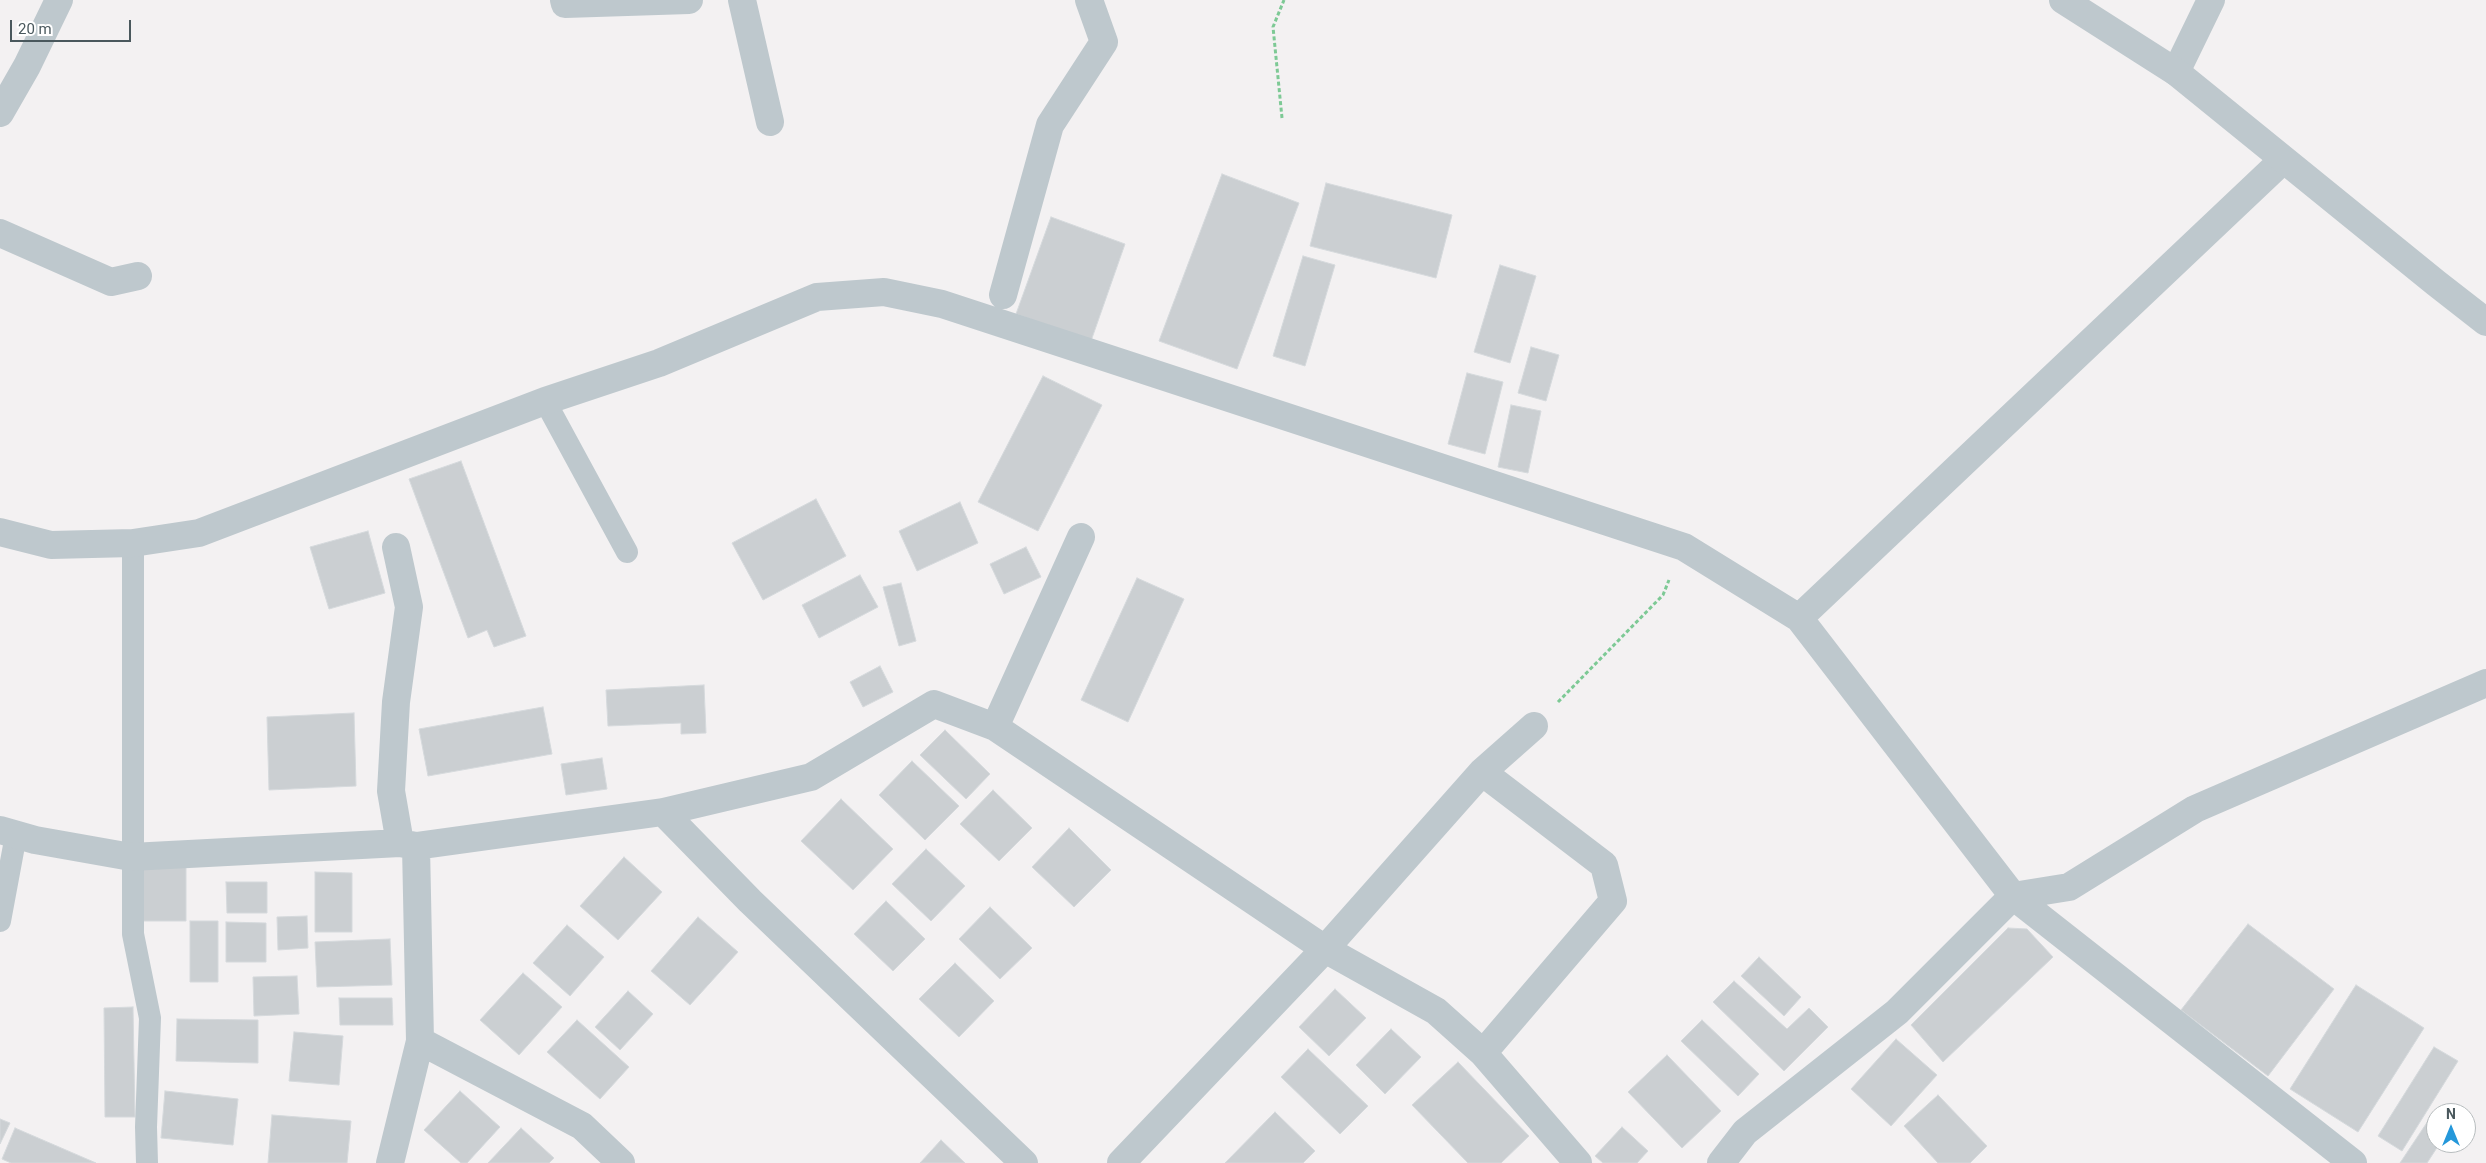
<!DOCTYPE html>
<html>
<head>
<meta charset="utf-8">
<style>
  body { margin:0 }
  #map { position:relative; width:2486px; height:1163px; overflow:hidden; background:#f3f1f2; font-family:Roboto,sans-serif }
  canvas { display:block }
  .north { position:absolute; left:2426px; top:1103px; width:50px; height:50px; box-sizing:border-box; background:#fff; border:1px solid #b7bcbe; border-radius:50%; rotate:0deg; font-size:14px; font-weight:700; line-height:20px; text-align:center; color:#4a585d }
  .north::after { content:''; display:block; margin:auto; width:18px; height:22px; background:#2598da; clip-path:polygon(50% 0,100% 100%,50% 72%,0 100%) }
  .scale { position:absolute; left:10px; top:20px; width:121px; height:22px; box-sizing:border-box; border:2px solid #4a585d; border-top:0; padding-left:6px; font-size:15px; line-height:18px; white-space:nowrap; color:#4a585d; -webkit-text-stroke:4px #fff; paint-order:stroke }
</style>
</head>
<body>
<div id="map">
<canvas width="2486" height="1163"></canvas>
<div class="north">N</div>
<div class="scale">20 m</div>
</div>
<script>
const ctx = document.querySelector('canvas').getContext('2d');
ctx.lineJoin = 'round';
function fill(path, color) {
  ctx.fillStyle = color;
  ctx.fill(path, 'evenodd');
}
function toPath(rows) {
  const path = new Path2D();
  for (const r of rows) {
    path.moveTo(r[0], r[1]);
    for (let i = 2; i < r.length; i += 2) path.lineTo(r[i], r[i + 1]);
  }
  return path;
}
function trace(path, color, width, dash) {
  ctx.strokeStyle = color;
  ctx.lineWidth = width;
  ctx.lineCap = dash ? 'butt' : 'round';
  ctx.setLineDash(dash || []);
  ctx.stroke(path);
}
const building = toPath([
  [1222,174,1299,203,1237,369,1159,341,1222,174],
  [1326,183,1452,215,1436,278,1310,246,1326,183],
  [1051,217,1125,244,1091,341,1016,314,1051,217],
  [1303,256,1335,265,1305,366,1273,356,1303,256],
  [1500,265,1536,276,1510,363,1474,352,1500,265],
  [1531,347,1559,355,1546,401,1518,393,1531,347],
  [1467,373,1503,382,1485,454,1448,444,1467,373],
  [1043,376,1102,405,1038,531,978,502,1043,376],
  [1511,405,1541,411,1528,473,1498,467,1511,405],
  [461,461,526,636,494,647,487,630,468,638,409,479,461,461],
  [816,499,846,556,763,600,732,543,816,499],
  [960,502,978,543,917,571,899,531,960,502],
  [368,531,385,593,329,609,310,547,368,531],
  [1026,547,1041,577,1004,594,990,564,1026,547],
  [860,575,878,607,819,638,802,605,860,575],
  [1137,578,1184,599,1128,722,1081,700,1137,578],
  [901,583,916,641,899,646,883,587,901,583],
  [880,666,893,692,863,707,850,682,880,666],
  [704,685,706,733,681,734,681,723,608,726,606,690,704,685],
  [543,707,552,754,428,776,419,729,543,707],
  [354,713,356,786,269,790,267,717,354,713],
  [945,730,990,774,966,799,920,755,945,730],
  [602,758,607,789,566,795,561,764,602,758],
  [912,761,959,806,925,840,879,795,912,761],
  [993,790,1032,828,999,861,960,824,993,790],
  [841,799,893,849,853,890,801,841,841,799],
  [1069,828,1111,870,1074,907,1032,867,1069,828],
  [926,849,965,886,931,921,892,884,926,849],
  [624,857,662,892,618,940,580,906,624,857],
  [139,867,186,867,186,921,139,921,139,867],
  [315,872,352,873,352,932,315,932,315,872],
  [226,882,267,882,267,913,227,913,226,882],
  [886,901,925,939,893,971,854,934,886,901],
  [990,907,1032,948,1000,979,959,939,990,907],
  [307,916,308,948,278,950,277,917,307,916],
  [698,917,738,952,690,1005,651,971,698,917],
  [190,921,218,921,218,982,190,982,190,921],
  [226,922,266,923,266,962,226,962,226,922],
  [2248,924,2334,989,2268,1076,2181,1010,2248,924],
  [567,925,604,957,570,996,533,963,567,925],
  [2008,928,2027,929,2053,957,1943,1062,1911,1025,2008,928],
  [390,939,392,985,317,987,315,942,390,939],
  [1759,957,1801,997,1784,1016,1741,976,1759,957],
  [955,963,994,1001,959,1037,919,999,955,963],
  [523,973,562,1007,519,1055,480,1020,523,973],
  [297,976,299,1014,254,1016,253,977,297,976],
  [1734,981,1787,1029,1809,1008,1828,1027,1784,1071,1713,1002,1734,981],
  [2356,985,2424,1028,2358,1132,2290,1089,2356,985],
  [1335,989,1366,1018,1329,1056,1299,1027,1335,989],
  [628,991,653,1014,620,1050,595,1027,628,991],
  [339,998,392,998,393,1025,340,1025,339,998],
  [133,1007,135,1117,105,1117,104,1008,133,1007],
  [177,1019,258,1020,258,1063,176,1061,177,1019],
  [577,1020,629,1067,600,1099,547,1052,577,1020],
  [1702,1020,1759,1074,1738,1096,1681,1041,1702,1020],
  [1391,1029,1421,1057,1385,1094,1356,1065,1391,1029],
  [294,1032,343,1036,339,1085,289,1081,294,1032],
  [1896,1039,1937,1075,1891,1126,1851,1089,1896,1039],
  [2434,1047,2458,1061,2402,1151,2378,1136,2434,1047],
  [1308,1049,1368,1106,1340,1134,1281,1077,1308,1049],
  [1667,1055,1721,1111,1682,1148,1628,1092,1667,1055],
  [1458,1062,1529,1136,1501,1163,1468,1163,1412,1105,1458,1062],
  [165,1091,238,1099,233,1145,161,1138,165,1091],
  [460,1091,500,1127,467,1163,461,1163,424,1130,460,1091],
  [1938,1095,1987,1146,1970,1163,1938,1163,1904,1126,1938,1095],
  [1275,1112,1315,1151,1303,1163,1225,1163,1275,1112],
  [272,1115,351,1121,347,1163,268,1163,272,1115],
  [0,1119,10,1123,0,1144,0,1119],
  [2428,1121,2436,1126,2436,1143,2440,1143,2427,1163,2400,1163,2428,1121],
  [1622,1127,1648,1151,1637,1163,1603,1163,1595,1156,1622,1127],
  [15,1128,96,1163,11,1163,2,1159,15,1128],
  [521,1128,554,1158,549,1163,488,1163,521,1128],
  [941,1140,965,1163,920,1163,941,1140]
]);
const path = toPath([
  [1282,118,1273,27,1284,0],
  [1558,702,1663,595,1669,580]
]);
const service = toPath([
  [545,401,627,552],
  [133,543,133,934,150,1018,146,1127,147,1163],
  [0,921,16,835]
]);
const minor = toPath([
  [564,0,565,4,689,0],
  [742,0,770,122],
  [2176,72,2211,0],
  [0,233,111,282,138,276],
  [1003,295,1050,125,1104,42,1089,0],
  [0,532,51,545,133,543,199,533,545,401,659,363,817,297,884,292,942,304,1684,547,1799,618,2013,896,2353,1163],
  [396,547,409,607,396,702,391,791,400,843],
  [1799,618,2283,160],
  [995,727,1081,537],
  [1482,772,1604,865,1613,901,1483,1053],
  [663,812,750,901,1024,1163],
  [0,830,35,840,131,857,400,843,416,846,663,812,811,777,934,704,995,727,1325,949,1436,1011,1483,1053,1578,1163],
  [420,1041,582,1126,621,1163],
  [390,1163,420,1041,416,846],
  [1121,1163,1325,949,1482,772,1534,726],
  [1721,1163,1745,1132,1897,1012,2013,896,2069,887,2195,809,2486,683]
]);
const tertiary = toPath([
  [2063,0,2176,72,2436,283,2486,322],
  [0,113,27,66,59,0]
]);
fill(building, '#cbcfd2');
trace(building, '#d5d9dc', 1);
trace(path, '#7dc995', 3, [4, 2.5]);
trace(service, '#bec8cd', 22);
trace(minor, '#bec8cd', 28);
trace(tertiary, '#bec8cd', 28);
</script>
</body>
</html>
